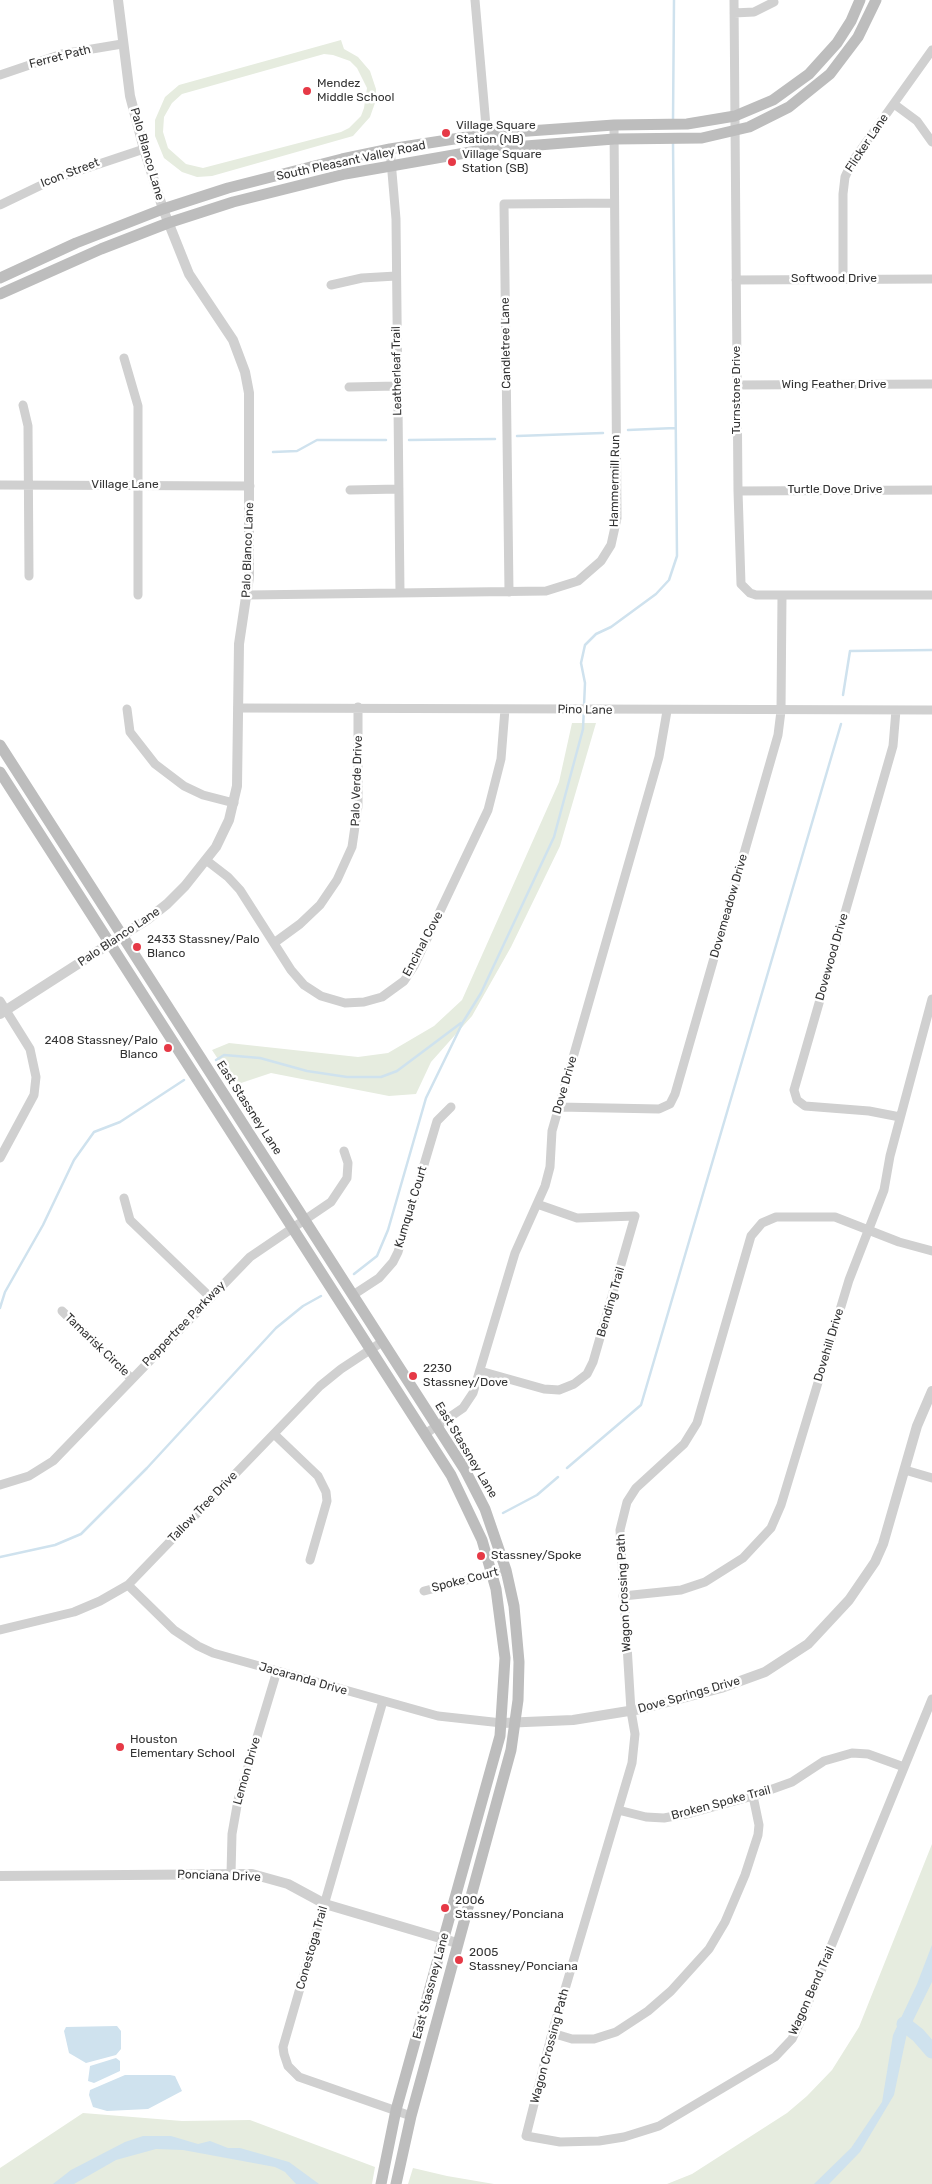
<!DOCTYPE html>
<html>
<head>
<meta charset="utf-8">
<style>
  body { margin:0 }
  canvas { display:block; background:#fff }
</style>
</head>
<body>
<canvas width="932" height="2184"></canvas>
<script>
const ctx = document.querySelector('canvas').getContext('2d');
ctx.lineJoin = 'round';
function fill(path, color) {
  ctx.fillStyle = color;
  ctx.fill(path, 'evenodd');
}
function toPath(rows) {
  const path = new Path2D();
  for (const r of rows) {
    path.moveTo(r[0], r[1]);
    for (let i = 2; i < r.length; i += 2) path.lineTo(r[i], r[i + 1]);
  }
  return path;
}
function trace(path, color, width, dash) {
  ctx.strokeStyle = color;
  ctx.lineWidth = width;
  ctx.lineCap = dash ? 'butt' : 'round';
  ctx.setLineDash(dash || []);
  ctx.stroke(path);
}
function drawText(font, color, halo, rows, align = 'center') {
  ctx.font = font + ' Rubik,sans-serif';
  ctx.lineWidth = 5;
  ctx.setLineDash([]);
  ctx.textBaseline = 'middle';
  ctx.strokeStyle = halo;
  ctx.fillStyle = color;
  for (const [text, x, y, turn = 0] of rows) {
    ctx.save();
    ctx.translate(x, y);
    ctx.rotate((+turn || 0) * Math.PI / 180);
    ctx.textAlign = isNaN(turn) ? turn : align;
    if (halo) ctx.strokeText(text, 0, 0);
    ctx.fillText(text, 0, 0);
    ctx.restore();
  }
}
const green = toPath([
  [341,40,344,49,358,57,370,71,376,89,376,100,370,117,353,136,212,176,197,177,182,172,164,158,155,136,155,120,165,97,179,85],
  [324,54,333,55,350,61,357,68,367,88,364,108,361,116,349,128,341,132,203,168,186,164,168,148,163,132,164,117,172,103,182,94],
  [572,723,596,723,560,846,511,947,472,1016,431,1062,416,1094,389,1096,271,1073,235,1085,212,1050,229,1043,358,1057,388,1053,434,1026,462,1000,559,782],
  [932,1844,932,2184,667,2184,692,2174,787,2113,807,2096,832,2070,859,2027],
  [83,2113,182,2121,250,2120,375,2167,372,2184,0,2184,0,2168],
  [413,2168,447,2176,494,2184,408,2184]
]);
const water = toPath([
  [932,1945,932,1982,907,2033,894,2095,860,2152,829,2184,814,2184,851,2148,882,2102,893,2035,917,1984],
  [117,2026,121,2031,121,2049,116,2055,86,2063,69,2053,64,2031,66,2027],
  [116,2058,120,2061,120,2071,94,2083,88,2081,90,2066],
  [125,2075,170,2075,175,2076,182,2091,148,2109,107,2111,93,2107,89,2095,90,2090],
  [143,2136,171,2136,198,2144,210,2141,228,2148,240,2148,289,2162,319,2184,296,2184,285,2172,275,2167,183,2150,156,2149,116,2160,74,2184,53,2184,71,2170,125,2142]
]);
const stream = toPath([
  [673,121,674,0],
  [628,430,675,428],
  [517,436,603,433],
  [409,440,495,439],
  [273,452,297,451,317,440,386,440],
  [843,695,850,651,932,650],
  [216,1060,224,1055,260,1058,307,1071,347,1077,381,1077,397,1071,461,1023],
  [354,1274,377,1256,388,1230,426,1098,463,1022,481,993,554,837,583,729,585,683,581,663,585,645,596,634,611,627,656,594,669,580,677,556,673,142],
  [0,1308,5,1292,43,1225,74,1160,94,1132,120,1122,184,1080],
  [567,1468,641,1405,841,724],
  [503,1513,537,1495,558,1477],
  [0,1557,55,1545,81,1534,147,1468,276,1328,303,1306,321,1296]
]);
const river = toPath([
  [904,2024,918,2035,932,2051]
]);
const minor = toPath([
  [475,0,488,149],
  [734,0,738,491,741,584,750,593,756,595,932,595],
  [734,13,754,12,774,2],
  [0,75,62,54,122,44],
  [894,104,917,121,932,142],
  [390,149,396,219,400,593],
  [0,205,54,179,144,149],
  [843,279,843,194,845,177,852,162,932,50],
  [736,280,932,279],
  [331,285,362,278,396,276],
  [124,358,138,406,138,595],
  [737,385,932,384],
  [349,387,397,386],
  [23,405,28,426,29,576],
  [0,485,250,486],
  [350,490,399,489],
  [738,491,932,490],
  [509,592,504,204,614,203],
  [248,595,546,591,578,581,601,561,611,545,617,518,614,125],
  [238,708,932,710],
  [127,709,130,732,155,764,184,786,203,795,234,803],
  [896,710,893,746,794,1090,797,1100,805,1106,869,1111,900,1117],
  [206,860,228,877,240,890,291,970,304,985,321,996,345,1003,364,1002,382,997,404,981,414,966,488,810,501,759,505,709],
  [274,943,300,924,320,905,337,880,352,847,358,806,358,707],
  [0,1001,30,1049,36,1077,34,1095,0,1158],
  [559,1107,659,1109,670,1104,675,1094,778,735,781,711,782,595],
  [124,1198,130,1220,210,1297],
  [932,1251,899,1242,835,1217,776,1217,762,1223,751,1236,697,1423,684,1444,636,1488,627,1502,620,1530,631,1711,635,1734,632,1763,552,2033,526,2136,560,2142,599,2141,624,2137,659,2126,775,2057,792,2039,801,2020,932,1699],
  [353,1295,379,1278,393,1262,398,1252,437,1121,451,1107],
  [62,1311,132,1379],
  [480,1371,544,1389,559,1390,574,1384,587,1374,593,1362,635,1216,577,1218,537,1204],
  [274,1434,318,1476,326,1492,327,1501,310,1560],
  [425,1434,463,1408,473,1393,515,1253,545,1186,550,1167,552,1131,659,757,667,711],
  [905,1470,932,1478],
  [0,1485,29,1476,53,1461,250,1257,331,1202,347,1178,348,1163,344,1151],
  [128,1585,174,1630,198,1646,213,1653,438,1716,502,1723],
  [424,1591,506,1570],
  [623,1596,681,1590,705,1582,743,1558,771,1528,781,1505,849,1280,884,1190,890,1156,932,999],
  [0,1630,74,1612,100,1601,128,1585,320,1386,341,1369,382,1342],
  [383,1701,283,2047,284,2054,288,2066,299,2077,411,2116],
  [618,1810,646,1817,664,1818,691,1813,753,1796,792,1782,824,1761,852,1753,868,1754,904,1767],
  [231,1874,232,1834,238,1800,277,1671],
  [552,2033,572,2039,594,2039,616,2032,648,2011,671,1991,709,1949,725,1922,745,1875,758,1835,759,1825,753,1796]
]);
const tertiary = toPath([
  [0,1014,148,919,167,904,185,886,216,847,229,820,237,786,239,644,249,577,249,393,245,372,233,340,189,274,163,209,144,149,130,96,118,0],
  [502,1723,573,1720,641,1709,721,1688,765,1672,808,1644,849,1600,875,1562,883,1544,917,1426,932,1391],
  [0,1876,252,1874,288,1884,325,1904,457,1943]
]);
const secondary = toPath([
  [0,278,76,243,163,209,228,188,342,159,390,149,486,134,614,125,687,124,735,116,773,100,809,74,837,43,851,21,860,0],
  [0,294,101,249,168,223,233,202,345,174,488,149,614,139,702,138,749,127,789,107,830,74,858,37,876,0],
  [0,745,465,1470,485,1509,506,1570,514,1606,519,1662,518,1700,511,1750,411,2116,396,2184],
  [0,772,451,1475,482,1540,496,1589,505,1658,500,1736,396,2110,381,2184]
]);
const markers = [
  [307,91,5,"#e63946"],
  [446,133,5,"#e63946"],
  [452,162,5,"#e63946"],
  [137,947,5,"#e63946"],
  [168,1048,5,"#e63946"],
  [413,1376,5,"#e63946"],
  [481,1556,5,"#e63946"],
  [120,1747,5,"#e63946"],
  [445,1908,5,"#e63946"],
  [459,1960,5,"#e63946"]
];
const streetNames = [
  ["Ferret Path",60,57,-14],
  ["Flicker Lane",867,143,-56],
  ["Palo Blanco Lane",147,154,74],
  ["South Pleasant Valley Road",351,161,-12],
  ["Icon Street",70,173,-21],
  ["Softwood Drive",834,279],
  ["Candletree Lane",506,343,-91],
  ["Leatherleaf Trail",397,371,-91],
  ["Wing Feather Drive",834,385],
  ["Turnstone Drive",737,390,-90],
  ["Hammermill Run",615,481,-89],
  ["Village Lane",125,485],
  ["Turtle Dove Drive",835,490],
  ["Palo Blanco Lane",248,550,-88],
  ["Pino Lane",585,710,1],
  ["Palo Verde Drive",357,781,-88],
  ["Dovemeadow Drive",729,906,-74],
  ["Palo Blanco Lane",119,937,-34],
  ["Encinal Cove",423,944,-62],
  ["Dovewood Drive",832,957,-74],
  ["Dove Drive",565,1085,-74],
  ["East Stassney Lane",249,1108,57],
  ["Kumquat Court",411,1207,-73],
  ["Bending Trail",611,1302,-74],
  ["Peppertree Parkway",184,1324,-46],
  ["Tamarisk Circle",97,1345,44],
  ["Dovehill Drive",829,1345,-73],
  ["East Stassney Lane",466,1450,59],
  ["Tallow Tree Drive",203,1507,-46],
  ["Spoke Court",465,1580,-14],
  ["Wagon Crossing Path",624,1593,-93],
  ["Jacaranda Drive",303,1679,16],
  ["Dove Springs Drive",689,1695,-16],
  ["Lemon Drive",247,1771,-74],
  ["Broken Spoke Trail",721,1803,-15],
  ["Ponciana Drive",219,1876,2],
  ["Conestoga Trail",312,1948,-74],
  ["East Stassney Lane",431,1986,-75],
  ["Wagon Bend Trail",812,1991,-66],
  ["Wagon Crossing Path",550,2046,-75]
];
const poiNames = [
  ["Mendez",317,84],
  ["Middle School",317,98],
  ["Village Square",456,126],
  ["Station (NB)",456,140],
  ["Village Square",462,155],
  ["Station (SB)",462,169],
  ["2433 Stassney/Palo",147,940],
  ["Blanco",147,954],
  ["2408 Stassney/Palo",158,1041,"right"],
  ["Blanco",158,1055,"right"],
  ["2230",423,1369],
  ["Stassney/Dove",423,1383],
  ["Stassney/Spoke",491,1556],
  ["Houston",130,1740],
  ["Elementary School",130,1754],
  ["2006",455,1901],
  ["Stassney/Ponciana",455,1915],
  ["2005",469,1953],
  ["Stassney/Ponciana",469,1967]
];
fill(green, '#e6ecdf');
fill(water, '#cfe2ee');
trace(stream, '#cfe2ee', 2.5);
trace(river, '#cfe2ee', 15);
trace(minor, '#d0d0d0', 9);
trace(tertiary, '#d0d0d0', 10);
trace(secondary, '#bdbdbd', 11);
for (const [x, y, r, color] of markers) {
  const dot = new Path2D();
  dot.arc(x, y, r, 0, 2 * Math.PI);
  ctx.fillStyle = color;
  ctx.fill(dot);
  trace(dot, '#fff', 2);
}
drawText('12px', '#333', '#fff', streetNames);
drawText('12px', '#333', '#fff', poiNames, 'left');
</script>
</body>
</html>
